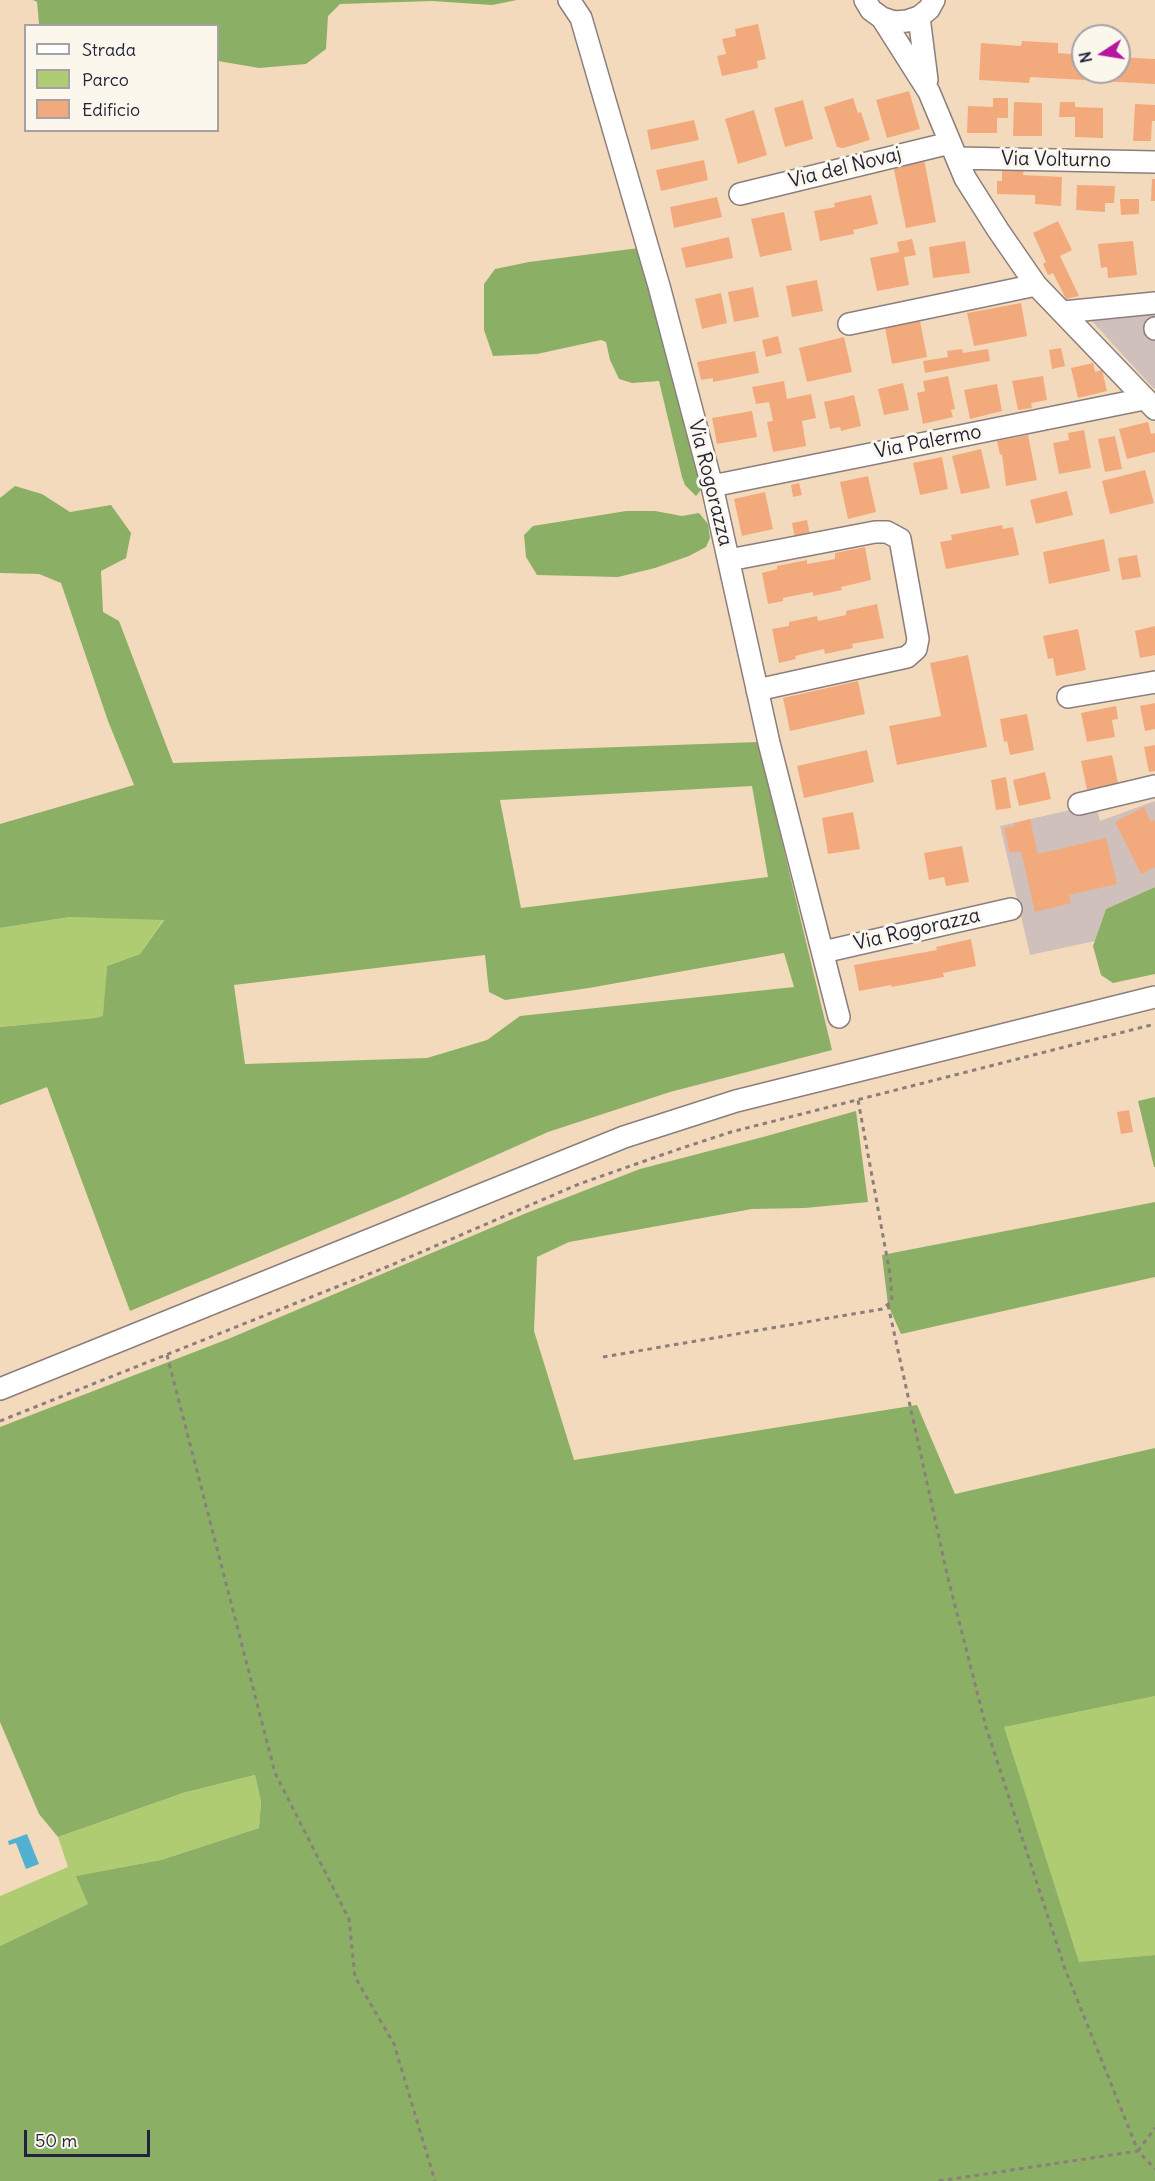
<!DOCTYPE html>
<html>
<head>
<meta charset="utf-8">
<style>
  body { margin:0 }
  #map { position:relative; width:1155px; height:2181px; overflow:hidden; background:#f4dabc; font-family:Delius,sans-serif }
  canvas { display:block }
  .legend { position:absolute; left:24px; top:24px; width:195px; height:108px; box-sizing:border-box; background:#fbf7ec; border:2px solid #a4a2a5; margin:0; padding:8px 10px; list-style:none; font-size:18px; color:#22223b }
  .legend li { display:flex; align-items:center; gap:12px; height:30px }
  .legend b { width:30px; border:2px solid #a4a2a5 }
  .north { position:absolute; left:1071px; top:24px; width:60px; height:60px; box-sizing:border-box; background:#fbf7ec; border:2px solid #a4a2a5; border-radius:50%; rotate:258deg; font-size:16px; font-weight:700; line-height:24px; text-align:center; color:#22223b }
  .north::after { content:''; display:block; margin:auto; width:21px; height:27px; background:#b5179e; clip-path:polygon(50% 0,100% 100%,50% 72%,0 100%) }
  .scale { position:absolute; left:24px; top:2130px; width:126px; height:27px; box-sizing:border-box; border:3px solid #22223b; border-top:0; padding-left:8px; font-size:18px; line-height:21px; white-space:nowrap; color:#22223b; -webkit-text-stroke:4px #fbf7ec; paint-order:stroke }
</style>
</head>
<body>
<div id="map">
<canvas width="1155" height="2181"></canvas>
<ul class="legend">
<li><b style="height:8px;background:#fff"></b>Strada</li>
<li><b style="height:16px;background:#afcc73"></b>Parco</li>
<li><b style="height:16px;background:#f2aa7c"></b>Edificio</li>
</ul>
<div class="north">N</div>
<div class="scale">50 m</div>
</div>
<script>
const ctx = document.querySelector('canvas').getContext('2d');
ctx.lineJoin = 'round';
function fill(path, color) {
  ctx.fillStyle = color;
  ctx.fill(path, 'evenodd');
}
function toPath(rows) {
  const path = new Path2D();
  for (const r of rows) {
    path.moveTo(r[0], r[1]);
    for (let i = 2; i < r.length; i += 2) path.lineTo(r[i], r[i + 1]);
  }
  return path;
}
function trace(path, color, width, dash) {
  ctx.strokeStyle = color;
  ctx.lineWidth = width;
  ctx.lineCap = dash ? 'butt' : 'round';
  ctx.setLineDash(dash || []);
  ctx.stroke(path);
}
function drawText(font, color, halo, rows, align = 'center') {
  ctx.font = font + ' Delius,sans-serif';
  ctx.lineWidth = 6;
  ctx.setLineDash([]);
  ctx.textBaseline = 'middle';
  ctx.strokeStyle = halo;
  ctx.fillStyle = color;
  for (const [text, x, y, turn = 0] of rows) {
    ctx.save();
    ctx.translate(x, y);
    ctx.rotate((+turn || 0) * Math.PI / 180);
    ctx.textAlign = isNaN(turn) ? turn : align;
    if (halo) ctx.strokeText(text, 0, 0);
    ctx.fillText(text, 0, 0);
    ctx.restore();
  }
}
const industrial = toPath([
  [1155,312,1155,390,1090,319],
  [1155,801,1155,887,1106,909,1095,941,1030,955,1000,826,1096,804,1100,821]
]);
const green = toPath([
  [70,917,164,919,140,954,107,966,104,1016,95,1018,0,1027,0,928],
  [1155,1696,1155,1955,1079,1963,1003,1727],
  [255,1775,261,1802,259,1828,161,1860,77,1876,88,1904,0,1946,0,1896,68,1867,58,1837,183,1793]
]);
const forest = toPath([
  [33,0,517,0,492,5,432,1,340,4,328,16,326,49,306,64,259,68,218,61,218,26,42,25,39,24,37,2],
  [639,248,695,460,701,490,696,496,685,485,682,477,659,381,632,383,619,379,610,360,606,342,601,340,537,354,493,356,484,330,484,284,495,269,529,262],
  [15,486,42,494,70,512,111,505,131,533,126,558,101,571,103,612,119,621,173,763,758,742,832,1050,670,1092,548,1132,400,1198,130,1311,47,1087,0,1105,0,1027,95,1018,103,1016,107,966,140,954,164,920,70,917,0,928,0,824,134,785,108,721,61,583,39,574,0,573,0,498],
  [752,786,768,877,521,908,500,800],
  [784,953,794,987,520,1016,487,1040,427,1058,245,1064,234,985,485,955,489,992,505,1000,589,988],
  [626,511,655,511,682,516,699,513,708,524,710,538,706,547,689,556,655,568,618,577,537,575,526,557,524,535,533,526],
  [1155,887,1155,974,1113,983,1101,975,1093,946,1106,909],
  [1155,1097,1155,1167,1154,1167,1138,1101],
  [856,1111,868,1202,805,1208,752,1209,569,1242,537,1257,534,1331,574,1460,917,1405,955,1494,1155,1448,1155,1696,1004,1727,1079,1962,1155,1955,1155,2181,0,2181,0,1946,88,1904,76,1876,161,1860,259,1828,261,1802,255,1775,183,1793,58,1837,39,1814,0,1722,0,1427,228,1339,524,1214,640,1169,763,1137],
  [1155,1202,1155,1277,901,1334,888,1305,882,1255]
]);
const water = toPath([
  [27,1834,39,1864,26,1869,16,1843,9,1845,8,1841]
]);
const building = toPath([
  [758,24,766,59,757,61,758,68,722,76,717,56,726,54,722,39,736,36,735,29],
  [1022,41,1058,43,1058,53,1083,55,1083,72,1119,72,1119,57,1155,59,1155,84,1030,77,1029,83,979,80,981,43,1021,46],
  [909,91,920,129,887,138,876,100],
  [853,98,858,113,861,112,870,140,843,148,837,147,824,107],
  [993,98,1008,98,1008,118,997,118,997,133,967,133,968,106,993,107],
  [803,100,813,139,785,147,774,108],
  [1014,102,1042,103,1042,136,1013,136],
  [1060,102,1075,102,1075,107,1103,108,1103,138,1075,137,1075,117,1059,117],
  [1135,104,1155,105,1155,121,1152,121,1151,141,1133,141],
  [754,110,767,155,738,164,725,119],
  [694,120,699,140,651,150,647,130],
  [924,159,936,222,906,228,893,165],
  [704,160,708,180,661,191,656,170],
  [1002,166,1024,167,1023,175,1062,177,1061,206,1035,204,1035,195,997,194,997,181,1002,181],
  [1152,179,1155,179,1155,201,1151,201],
  [1077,185,1115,186,1114,203,1105,203,1105,212,1076,210],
  [871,195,878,224,853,230,854,234,820,241,814,211,835,207,834,203],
  [717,197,722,217,674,228,670,207],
  [1120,199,1139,199,1139,214,1121,215],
  [784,212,792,250,760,257,751,219],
  [1058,221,1072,250,1060,256,1079,296,1066,299,1053,273,1048,275,1043,264,1046,262,1033,233],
  [729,237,733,258,686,268,681,248],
  [912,239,916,255,904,257,909,285,877,291,870,258,899,252,897,242],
  [965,241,970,273,933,278,929,247],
  [1133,241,1137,275,1108,278,1107,267,1101,268,1098,244],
  [817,280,823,311,792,317,786,286],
  [753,287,759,317,734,322,728,292],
  [721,293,727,323,702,329,695,299],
  [1021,303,1027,336,974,346,967,313],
  [920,321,927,357,892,364,885,328],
  [778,336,782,353,766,357,762,340],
  [844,337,852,372,807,382,799,348],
  [1061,348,1065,366,1052,369,1049,350],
  [962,349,963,353,988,349,990,361,925,373,923,361,948,357,947,351],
  [755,351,759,373,713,382,713,378,701,380,697,362],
  [1093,363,1095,372,1102,370,1107,391,1078,398,1071,368],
  [948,376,955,409,951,410,953,417,923,424,917,393,925,391,923,381],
  [1043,376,1047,400,1031,403,1032,408,1018,410,1012,381],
  [784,381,787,399,811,394,816,418,802,421,806,446,773,452,767,422,773,421,769,402,756,404,752,387],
  [903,383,909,410,884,415,878,389],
  [997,384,1002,411,970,419,964,390],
  [854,395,861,426,841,431,840,427,830,429,824,402],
  [752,411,757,437,717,444,712,418],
  [1148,422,1151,434,1155,433,1155,452,1127,459,1119,429],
  [1084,430,1091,468,1059,474,1053,443,1069,440,1068,433],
  [1028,435,1037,480,1006,486,1002,454,1000,455,997,441],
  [1115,436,1122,469,1105,472,1098,439],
  [981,449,990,488,961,494,952,456],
  [942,457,948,489,920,495,913,463],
  [1145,470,1154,503,1110,514,1102,481],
  [868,476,876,512,848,519,840,482],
  [799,483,802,495,793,497,791,485],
  [1067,491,1073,515,1036,524,1030,500],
  [765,492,773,529,742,536,734,499],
  [807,520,810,535,795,538,792,523],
  [1002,525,1003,529,1013,527,1019,555,946,569,940,542,952,540,951,535],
  [1104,539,1110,571,1049,584,1043,552],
  [865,547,871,580,841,587,842,590,813,596,813,592,783,598,783,601,768,604,762,573,777,569,777,566,807,560,807,564,835,559,835,553],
  [1137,555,1141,577,1122,580,1118,558],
  [877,604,884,638,852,644,853,648,825,654,824,649,795,656,796,659,779,663,772,629,789,626,789,622,817,616,818,621,846,615,846,611],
  [1155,626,1155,655,1140,658,1135,631],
  [1078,629,1086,670,1056,676,1053,658,1048,659,1043,636],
  [968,655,987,747,897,765,889,726,941,716,930,663],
  [858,681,865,714,790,731,783,698],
  [1155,703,1155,729,1145,731,1140,706],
  [1116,706,1118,719,1112,720,1115,737,1087,742,1081,713],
  [1027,714,1034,750,1010,755,1007,741,1004,742,1000,719],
  [1155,745,1155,771,1149,772,1144,747],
  [867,750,874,782,804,798,797,766],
  [1112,755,1118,783,1087,790,1081,761],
  [1045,772,1051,799,1019,806,1013,780],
  [1006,777,1011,808,996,810,991,780],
  [1144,807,1151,822,1155,820,1155,867,1141,874,1115,822],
  [853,812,860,849,828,854,822,818],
  [1030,819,1038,854,1106,838,1117,884,1069,895,1071,903,1035,912,1021,851,1010,853,1004,828,1015,826,1014,823],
  [962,846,969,882,946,886,944,877,929,880,924,853],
  [971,939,976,966,943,973,944,977,892,987,891,985,859,991,854,965,937,950,936,947],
  [1129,1110,1133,1132,1121,1134,1117,1112]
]);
const path = toPath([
  [888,1305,947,1574,986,1727,1065,1969,1138,2151],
  [167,1355,275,1773,349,1919,355,1977,394,2044,435,2181],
  [603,1357,882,1309,892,1301,890,1274,858,1100],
  [0,1421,389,1266,579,1184,676,1150,731,1132,1155,1024],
  [1138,2151,1155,2128],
  [939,2181,1138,2151,1155,2169]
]);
const minor = toPath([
  [569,0,581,18,659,286,712,486,769,743,839,1017],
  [865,0,871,10,882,18,894,22,907,21,919,17,929,9,934,0],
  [919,17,927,80],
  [882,18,929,92,965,178,998,230,1036,285,1155,409],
  [957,158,1155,162],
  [740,194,950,143],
  [1063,312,1155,303],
  [849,324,1036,285],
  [1155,328,1155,329],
  [712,486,1144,399],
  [729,560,875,532,887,532,900,539,918,639,916,649,907,657,757,690],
  [1068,697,1155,682],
  [1079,804,1155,786],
  [823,952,1011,909],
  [0,1389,624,1137,736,1101,1155,997]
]);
const streetNames = [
  ["Via Volturno",1056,160,1],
  ["Via del Novaj",845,168,-14],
  ["Via Palermo",928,442,-11],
  ["Via Rogorazza",710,483,76],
  ["Via Rogorazza",917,930,-13]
];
fill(industrial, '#cfc0bb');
fill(green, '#afcc73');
fill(forest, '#8bb065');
fill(water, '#52b1d1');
fill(building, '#f2aa7c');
trace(minor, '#8b7e7c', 24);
trace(path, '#8b7e7c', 3, [4.5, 4.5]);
trace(minor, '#fff', 21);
drawText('20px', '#22223b', '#fbf7ec', streetNames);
</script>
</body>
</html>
